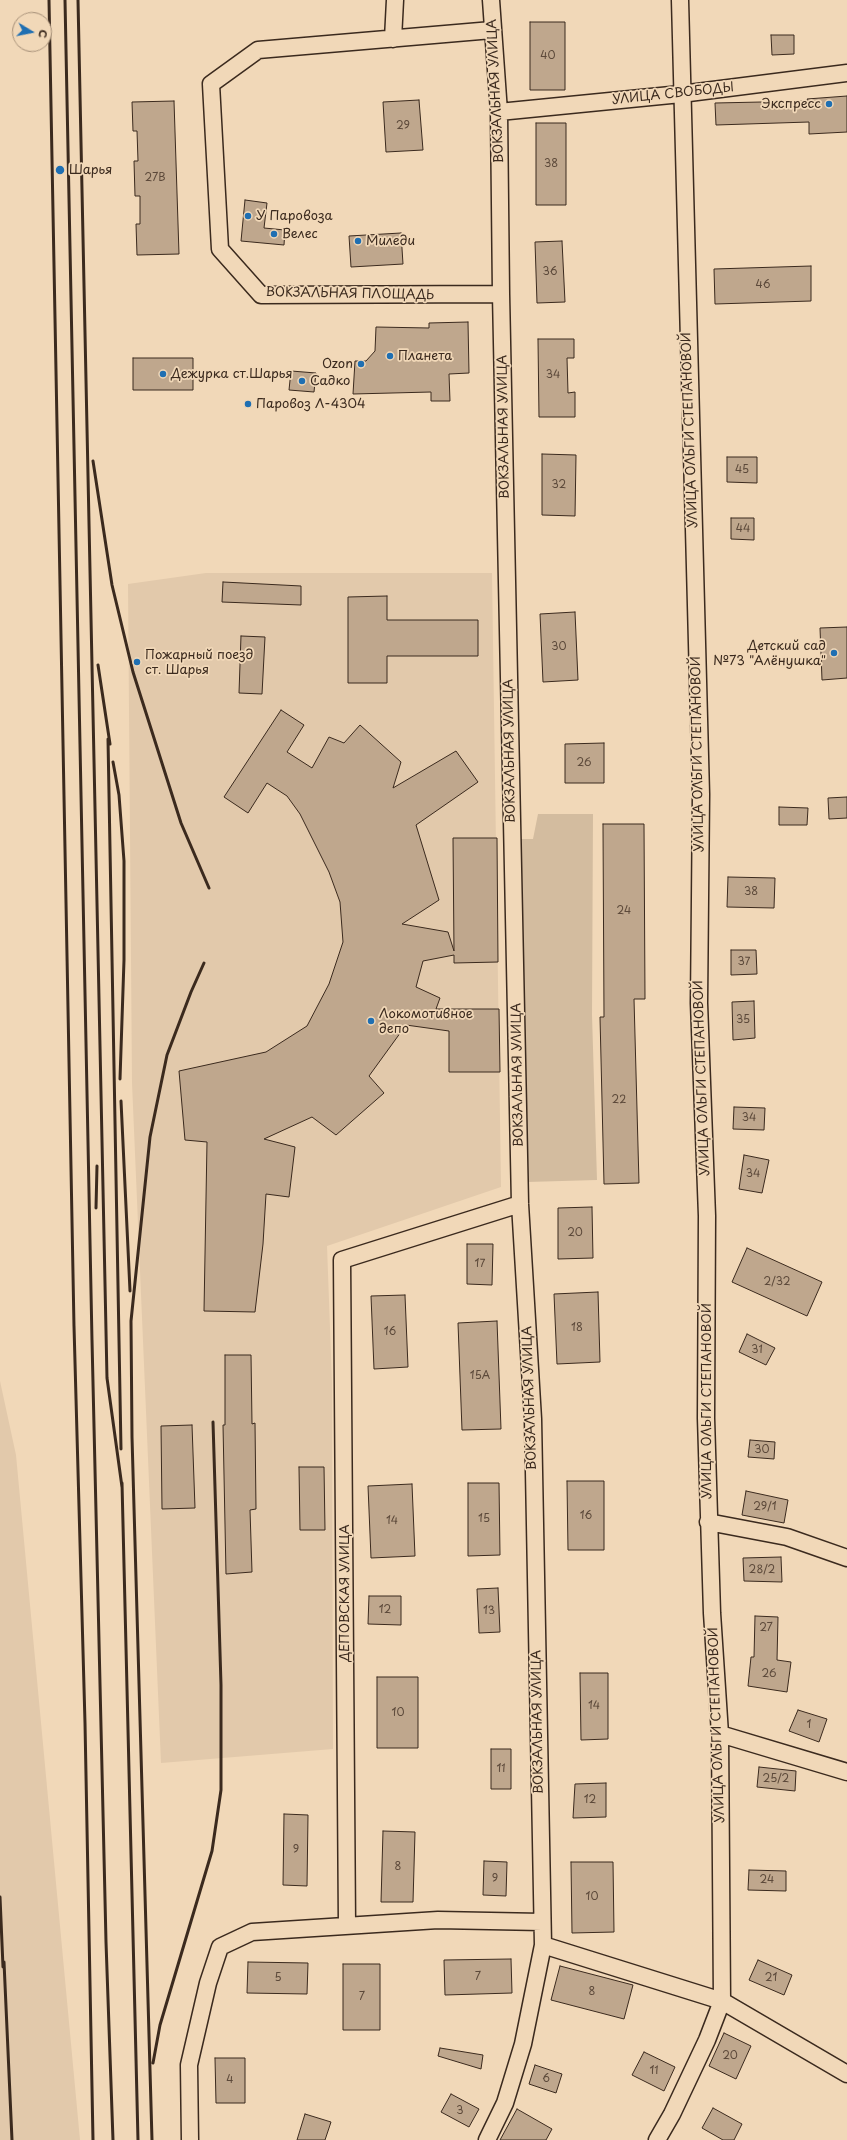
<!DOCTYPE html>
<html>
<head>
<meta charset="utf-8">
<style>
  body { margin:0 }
  #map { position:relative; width:847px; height:2140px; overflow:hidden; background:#f1d8b8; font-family:"Playpen Sans",sans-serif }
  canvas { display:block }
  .north { position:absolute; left:12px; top:12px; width:40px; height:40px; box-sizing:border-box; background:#f1d8b8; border:1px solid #a8927a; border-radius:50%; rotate:100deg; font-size:11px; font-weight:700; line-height:16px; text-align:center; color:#3b2a1e }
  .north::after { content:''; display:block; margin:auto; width:14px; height:18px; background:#1f6fb2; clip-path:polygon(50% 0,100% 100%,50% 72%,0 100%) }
</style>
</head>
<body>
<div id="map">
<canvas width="847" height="2140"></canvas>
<div class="north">С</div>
</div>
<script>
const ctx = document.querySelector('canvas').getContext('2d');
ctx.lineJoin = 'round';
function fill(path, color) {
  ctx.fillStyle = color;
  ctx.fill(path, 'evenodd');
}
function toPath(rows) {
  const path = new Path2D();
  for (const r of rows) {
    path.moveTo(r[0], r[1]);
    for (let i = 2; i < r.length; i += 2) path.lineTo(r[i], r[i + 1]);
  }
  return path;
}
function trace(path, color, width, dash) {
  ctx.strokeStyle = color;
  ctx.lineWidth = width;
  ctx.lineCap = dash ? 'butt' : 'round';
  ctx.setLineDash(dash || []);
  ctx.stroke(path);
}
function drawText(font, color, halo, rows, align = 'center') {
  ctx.font = font + ' "Playpen Sans",sans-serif';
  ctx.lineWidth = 3.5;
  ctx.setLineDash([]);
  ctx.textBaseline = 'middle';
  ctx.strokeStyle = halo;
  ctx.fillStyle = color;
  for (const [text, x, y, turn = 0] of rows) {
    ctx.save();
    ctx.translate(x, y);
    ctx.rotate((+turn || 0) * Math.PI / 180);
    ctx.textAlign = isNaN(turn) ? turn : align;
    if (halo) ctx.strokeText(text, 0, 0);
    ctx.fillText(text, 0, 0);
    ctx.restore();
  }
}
const built = toPath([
  [206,573,492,573,501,1187,327,1246,332,1383,333,1749,161,1763,132,1083,128,584],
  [0,1381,16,1455,80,2140,0,2140]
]);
const green = toPath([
  [538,814,593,814,592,1015,597,1180,527,1182,520,839,533,839]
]);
const building = toPath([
  [530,22,565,22,565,90,530,90,530,22],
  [771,35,794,35,794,54,772,55,771,35],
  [847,96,847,132,809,134,809,122,716,125,715,103,808,101,807,99,847,96],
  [419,100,423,150,386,152,383,102,419,100],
  [174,101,179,254,137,255,136,224,140,224,140,196,135,196,134,161,138,161,137,131,133,131,132,102,174,101],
  [536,123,566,123,566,205,536,205,536,123],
  [245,200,267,203,264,228,285,230,284,245,241,241,245,200],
  [401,233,403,264,351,267,349,236,401,233],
  [562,241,565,302,537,303,535,242,562,241],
  [811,266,811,301,715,304,714,269,811,266],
  [468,322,469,373,449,374,450,401,431,401,431,392,353,394,355,361,366,361,375,351,376,327,429,328,429,323,468,322],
  [538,339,574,339,574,358,567,358,568,393,575,392,575,417,539,417,538,339],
  [133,358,193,358,193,390,133,390,133,358],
  [291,371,316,373,314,392,289,390,291,371],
  [542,454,576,455,575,516,542,515,542,454],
  [727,457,757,457,757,483,727,482,727,457],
  [731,518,754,518,754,540,731,539,731,518],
  [223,582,301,586,301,605,222,602,223,582],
  [387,596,387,620,478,620,478,656,387,656,387,683,348,683,348,597,387,596],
  [575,612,578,680,543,682,540,614,575,612],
  [847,627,847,678,822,680,820,628,847,627],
  [241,636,265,637,262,694,239,693,241,636],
  [281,710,304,725,287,752,312,768,329,737,344,743,360,725,401,762,393,788,456,751,478,782,416,825,439,900,402,924,448,932,454,951,453,838,497,838,498,962,454,963,454,955,423,961,416,987,440,998,436,1009,499,1009,500,1072,449,1072,449,1031,406,1025,369,1076,384,1093,336,1135,312,1117,264,1139,295,1147,289,1197,266,1194,263,1244,255,1312,204,1311,207,1142,185,1140,179,1071,266,1052,307,1026,329,984,343,942,340,902,329,872,300,814,287,796,267,783,248,813,224,797,281,710],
  [604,743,604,783,565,783,565,744,604,743],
  [847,797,847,818,829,819,828,798,847,797],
  [779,807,808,808,807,825,779,825,779,807],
  [603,824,644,824,645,999,634,999,639,1183,604,1184,600,1017,604,1017,603,824],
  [728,877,775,878,774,908,727,907,728,877],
  [731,950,756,950,757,974,731,975,731,950],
  [754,1001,755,1038,733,1040,732,1002,754,1001],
  [734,1107,765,1108,764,1130,733,1129,734,1107],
  [744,1155,769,1160,762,1193,739,1189,744,1155],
  [592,1207,593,1258,558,1259,558,1208,592,1207],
  [467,1244,493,1244,492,1285,467,1284,467,1244],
  [747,1248,822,1282,807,1316,732,1282,747,1248],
  [598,1292,600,1362,557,1364,554,1294,598,1292],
  [405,1295,408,1367,374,1369,371,1296,405,1295],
  [497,1321,501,1429,462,1430,458,1323,497,1321],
  [747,1334,775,1348,766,1365,739,1352,747,1334],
  [225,1355,251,1355,252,1424,255,1423,256,1509,250,1510,252,1572,226,1574,223,1425,225,1425,225,1355],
  [192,1425,195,1508,162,1509,161,1426,192,1425],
  [750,1440,775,1442,774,1459,748,1457,750,1440],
  [299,1467,324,1467,325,1530,300,1530,299,1467],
  [567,1481,604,1481,604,1550,568,1550,567,1481],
  [468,1483,499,1483,500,1555,468,1556,468,1483],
  [412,1484,415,1556,371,1558,368,1486,412,1484],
  [746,1491,788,1500,784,1523,742,1515,746,1491],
  [781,1557,782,1582,744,1581,743,1558,781,1557],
  [498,1588,500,1632,479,1633,477,1589,498,1588],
  [369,1596,401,1596,401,1625,368,1624,369,1596],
  [755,1616,778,1617,777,1660,791,1662,787,1692,748,1686,751,1657,754,1657,755,1616],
  [580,1673,608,1673,608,1739,581,1740,580,1673],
  [377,1677,418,1677,418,1748,377,1748,377,1677],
  [798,1710,827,1719,819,1742,789,1731,798,1710],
  [491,1749,511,1749,511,1789,491,1789,491,1749],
  [759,1767,796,1771,795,1791,757,1787,759,1767],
  [606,1783,606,1817,573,1818,575,1784,606,1783],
  [284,1814,308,1815,307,1886,283,1885,284,1814],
  [383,1831,415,1832,413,1902,381,1902,383,1831],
  [484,1861,507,1862,506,1896,483,1895,484,1861],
  [571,1862,613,1862,614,1932,572,1933,571,1862],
  [749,1870,786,1871,786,1891,748,1890,749,1870],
  [511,1959,512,1993,445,1995,444,1960,511,1959],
  [758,1960,792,1975,784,1995,749,1980,758,1960],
  [248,1962,308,1963,307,1994,247,1993,248,1962],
  [343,1964,380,1964,380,2030,343,2030,343,1964],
  [560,1966,633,1985,624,2019,551,2000,560,1966],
  [724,2033,751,2046,736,2079,709,2066,724,2033],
  [440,2048,483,2055,481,2069,438,2056,440,2048],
  [644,2052,675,2067,664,2091,632,2075,644,2052],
  [215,2058,245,2058,245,2103,216,2103,215,2058],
  [535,2065,562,2074,556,2093,529,2084,535,2065],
  [451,2094,479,2109,469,2127,441,2112,451,2094],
  [713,2108,742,2124,734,2140,723,2140,702,2128,713,2108],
  [517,2109,552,2129,546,2140,500,2140,517,2109],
  [305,2114,331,2122,325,2140,297,2140,305,2114]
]);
const street = toPath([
  [492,30,258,50,211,84,220,249,261,295,501,294],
  [393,39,395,0],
  [499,112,681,94,847,73],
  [708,1522,787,1537,847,1558],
  [720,1734,847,1772],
  [347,1925,342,1260,520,1204],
  [543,1945,722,2001,847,2074],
  [190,2140,189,2065,208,1983,220,1947,252,1932,438,1920,542,1922],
  [487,2140,505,2103,523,2044,543,1945,533,1419,520,1204,501,294,499,112,491,0],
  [657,2140,672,2114,707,2040,722,2001,720,1734,712,1613,706,1418,707,1216,699,1003,701,794,680,0]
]);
const rail = toPath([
  [49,0,74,1326,85,1723,93,2140],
  [65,0,92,1340,106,1942,113,2140],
  [78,0,107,1378,122,1487],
  [93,461,112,585,133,672,181,823,209,888],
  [98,665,110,744],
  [108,739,121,1449],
  [113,762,119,795,124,861,124,960,120,1079],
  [121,1101,130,1291],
  [96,1208,97,1166],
  [122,1483,138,2140],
  [0,1897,3,1967],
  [4,1962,12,2140],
  [153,2063,160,2025,212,1851,221,1790,221,1685,213,1422],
  [152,2140,132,1437,131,1321,150,1137,167,1055,191,992,204,963]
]);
const markers = [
  [829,104,4,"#1f6fb2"],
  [60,170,5,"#1f6fb2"],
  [248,216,4,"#1f6fb2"],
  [274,234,4,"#1f6fb2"],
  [358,241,4,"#1f6fb2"],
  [390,356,4,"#1f6fb2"],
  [361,364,4,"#1f6fb2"],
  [163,374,4,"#1f6fb2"],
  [302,381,4,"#1f6fb2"],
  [248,404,4,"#1f6fb2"],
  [834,653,4,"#1f6fb2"],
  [137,662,4,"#1f6fb2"],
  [371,1021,4,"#1f6fb2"]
];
const numberNames = [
  ["40",548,56],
  ["29",403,126],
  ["38",551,164],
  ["27В",155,178],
  ["36",550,272],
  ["46",763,285],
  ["34",553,375],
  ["45",742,470],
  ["32",559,485],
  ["44",743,529],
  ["30",559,647],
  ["26",584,763],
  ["38",751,892],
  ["24",624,911],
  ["37",744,962],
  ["35",743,1020],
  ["22",619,1100],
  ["34",749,1118],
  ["34",753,1174],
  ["20",575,1233],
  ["17",480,1264],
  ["2/32",777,1282],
  ["18",577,1328],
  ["16",390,1332],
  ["31",757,1350],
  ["15А",480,1376],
  ["30",762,1450],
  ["29/1",765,1507],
  ["16",586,1516],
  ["15",484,1519],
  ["14",392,1521],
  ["28/2",762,1570],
  ["12",385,1610],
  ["13",489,1611],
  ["27",766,1628],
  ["26",769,1674],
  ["14",594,1706],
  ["10",398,1713],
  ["1",809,1725],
  ["11",501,1769],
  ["25/2",776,1779],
  ["12",590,1800],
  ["9",296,1850],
  ["8",398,1867],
  ["9",495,1879],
  ["24",767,1880],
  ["10",592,1897],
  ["7",478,1977],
  ["5",278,1978],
  ["21",771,1978],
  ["8",592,1992],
  ["7",362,1997],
  ["20",730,2056],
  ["11",654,2071],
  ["6",546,2079],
  ["4",230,2080],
  ["3",460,2111]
];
const streetNames = [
  ["ВОКЗАЛЬНАЯ УЛИЦА",496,91,-93],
  ["УЛИЦА СВОБОДЫ",673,94,-6],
  ["ВОКЗАЛЬНАЯ ПЛОЩАДЬ",350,294,1],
  ["ВОКЗАЛЬНАЯ УЛИЦА",504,427,-91],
  ["УЛИЦА ОЛЬГИ СТЕПАНОВОЙ",690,430,-92],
  ["ВОКЗАЛЬНАЯ УЛИЦА",510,751,-91],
  ["УЛИЦА ОЛЬГИ СТЕПАНОВОЙ",698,754,-91],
  ["ВОКЗАЛЬНАЯ УЛИЦА",518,1075,-91],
  ["УЛИЦА ОЛЬГИ СТЕПАНОВОЙ",702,1078,-92],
  ["ВОКЗАЛЬНАЯ УЛИЦА",530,1398,-92],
  ["УЛИЦА ОЛЬГИ СТЕПАНОВОЙ",707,1401,-90],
  ["ДЕПОВСКАЯ УЛИЦА",345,1593,-90],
  ["ВОКЗАЛЬНАЯ УЛИЦА",538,1722,-91],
  ["УЛИЦА ОЛЬГИ СТЕПАНОВОЙ",717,1725,-92]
];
const poiNames = [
  ["Экспресс",821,104,"right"],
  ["Шарья",69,170],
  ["У Паровоза",256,216],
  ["Велес",282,234],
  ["Миледи",366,241],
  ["Планета",398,356],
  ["Ozon",353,364,"right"],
  ["Дежурка ст.Шарья",171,374],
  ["Садко",310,381],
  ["Паровоз Л-4304",256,404],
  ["Детский сад",826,646,"right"],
  ["№73 \"Алёнушка\"",826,661,"right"],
  ["Пожарный поезд",145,655],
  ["ст. Шарья",145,670],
  ["Локомотивное",379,1014],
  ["депо",379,1029]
];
fill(built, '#e2c9ab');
fill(green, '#d3bc9f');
fill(building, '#bfa78d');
trace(building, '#3b2a1e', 1);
trace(street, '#3b2a1e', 19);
trace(street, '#f1d8b8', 16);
trace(rail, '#3b2a1e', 3);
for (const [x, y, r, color] of markers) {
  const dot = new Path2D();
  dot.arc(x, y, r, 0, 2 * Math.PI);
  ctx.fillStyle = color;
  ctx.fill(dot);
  trace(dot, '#f1d8b8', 1.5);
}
drawText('11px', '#5c493a', null, numberNames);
drawText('13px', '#3b2a1e', '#f1d8b8', streetNames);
drawText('13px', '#3b2a1e', '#f1d8b8', poiNames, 'left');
</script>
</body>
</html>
